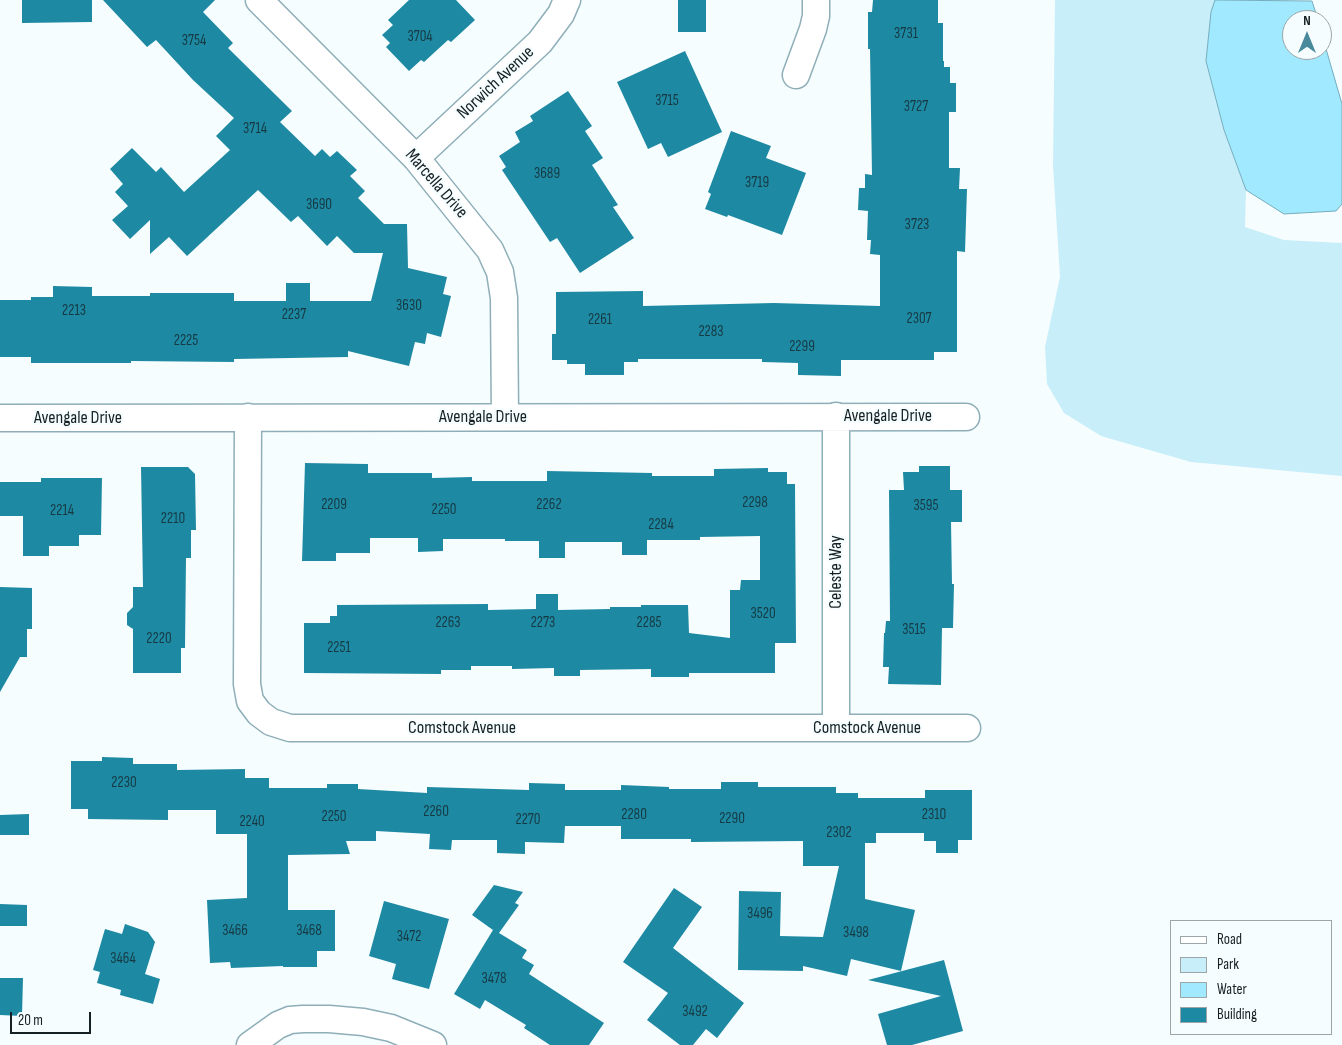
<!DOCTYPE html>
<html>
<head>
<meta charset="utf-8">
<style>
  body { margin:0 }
  #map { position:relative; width:1342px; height:1045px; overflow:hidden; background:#f6fdff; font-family:"Sofia Sans Condensed",sans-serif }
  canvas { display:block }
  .legend { position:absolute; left:1170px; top:920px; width:162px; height:115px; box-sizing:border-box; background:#f6fdff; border:1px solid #9ca5a7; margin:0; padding:6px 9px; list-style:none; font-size:15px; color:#142024 }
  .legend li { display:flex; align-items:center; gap:10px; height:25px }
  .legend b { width:25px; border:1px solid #9ca5a7 }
  .north { position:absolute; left:1282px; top:10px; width:50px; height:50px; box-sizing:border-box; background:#f6fdff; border:1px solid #9ca5a7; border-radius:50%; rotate:0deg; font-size:14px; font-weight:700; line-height:20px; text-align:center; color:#142024 }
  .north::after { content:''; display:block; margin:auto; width:18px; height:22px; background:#48899b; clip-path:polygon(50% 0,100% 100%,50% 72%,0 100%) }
  .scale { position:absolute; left:10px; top:1012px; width:81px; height:22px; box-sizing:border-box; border:2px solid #142024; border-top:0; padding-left:6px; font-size:15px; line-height:18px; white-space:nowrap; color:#142024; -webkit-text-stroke:4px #f6fdff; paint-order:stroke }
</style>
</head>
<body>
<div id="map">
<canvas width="1342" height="1045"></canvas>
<ul class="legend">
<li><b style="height:6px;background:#fff"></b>Road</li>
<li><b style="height:14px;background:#c8eefa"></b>Park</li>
<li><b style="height:14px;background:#a0e9fe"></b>Water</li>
<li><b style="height:14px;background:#1e89a2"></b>Building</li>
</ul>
<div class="north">N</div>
<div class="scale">20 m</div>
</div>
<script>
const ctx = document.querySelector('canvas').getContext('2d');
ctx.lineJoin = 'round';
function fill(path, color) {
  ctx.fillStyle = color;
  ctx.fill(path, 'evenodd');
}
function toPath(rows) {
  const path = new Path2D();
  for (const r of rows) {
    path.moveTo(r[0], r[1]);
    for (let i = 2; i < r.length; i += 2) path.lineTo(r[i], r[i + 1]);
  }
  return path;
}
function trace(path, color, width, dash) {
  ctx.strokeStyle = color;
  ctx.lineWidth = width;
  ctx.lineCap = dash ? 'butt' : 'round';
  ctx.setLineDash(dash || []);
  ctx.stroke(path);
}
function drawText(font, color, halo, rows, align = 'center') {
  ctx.font = font + ' "Sofia Sans Condensed",sans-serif';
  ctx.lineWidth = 4.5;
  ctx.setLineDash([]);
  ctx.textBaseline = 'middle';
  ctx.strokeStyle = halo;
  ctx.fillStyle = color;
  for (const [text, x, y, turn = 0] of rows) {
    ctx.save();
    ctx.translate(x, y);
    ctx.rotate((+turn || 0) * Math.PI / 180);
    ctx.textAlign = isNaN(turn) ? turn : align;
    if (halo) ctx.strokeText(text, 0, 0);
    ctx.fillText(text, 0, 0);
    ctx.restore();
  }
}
const green = toPath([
  [1055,0,1215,0,1211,12,1206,61,1224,130,1246,190,1245,227,1284,240,1342,243,1342,476,1191,462,1101,436,1064,413,1047,384,1045,347,1060,277,1053,165]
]);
const water = toPath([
  [1215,0,1312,1,1318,20,1292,20,1292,50,1322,50,1322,35,1342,104,1342,204,1336,211,1284,214,1246,190,1224,130,1206,61,1211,12,1215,0]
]);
const building = toPath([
  [22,0,92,0,92,22,22,23],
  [103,0,215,0,203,12,233,43,228,48,292,111,280,122,315,156,322,149,330,157,337,151,357,170,350,176,365,191,358,198,384,224,407,224,408,268,447,277,443,294,451,296,441,337,427,333,425,344,415,342,409,366,348,351,348,357,234,359,234,362,131,361,131,363,31,363,31,357,0,357,0,300,31,300,31,297,53,297,53,286,92,287,92,296,150,296,150,293,234,293,234,301,286,301,286,283,310,283,310,301,371,301,383,253,354,253,337,236,327,246,298,216,291,222,258,190,187,256,169,237,150,254,150,220,130,239,112,220,128,206,115,192,123,184,110,169,132,148,156,172,161,167,184,192,230,150,216,136,234,118,193,80,156,40,147,47],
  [409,0,456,0,475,20,451,42,448,40,424,62,421,60,409,71,386,47,390,43,382,35,393,25,388,20],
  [678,0,706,0,706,32,678,32],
  [873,0,938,0,938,23,943,23,943,61,944,61,944,67,950,67,950,83,956,83,956,112,949,112,949,168,960,168,959,189,967,189,965,252,957,251,957,352,934,352,934,360,841,360,841,376,798,375,798,363,762,362,762,359,638,359,638,362,624,362,624,375,585,375,585,364,567,364,567,360,552,360,552,334,556,334,556,292,643,291,643,306,774,303,880,306,880,255,870,254,871,240,867,240,868,211,858,210,859,188,865,188,865,174,872,175,870,49,868,49,868,12,872,12],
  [685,51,722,132,668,157,661,143,648,149,617,82],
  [568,91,592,126,585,131,603,158,592,165,618,205,613,207,634,238,580,273,557,238,550,242,502,170,506,167,499,156,520,142,515,132,533,121,530,116],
  [731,131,771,146,766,158,806,173,782,235,728,215,727,217,705,209,711,194,708,192],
  [305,463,368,464,368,473,432,473,432,478,472,477,472,481,547,481,547,471,652,473,652,476,714,476,714,469,768,468,768,472,787,472,787,484,795,484,796,643,775,643,775,673,689,673,689,677,651,677,651,669,580,670,580,676,554,676,554,668,512,669,512,666,471,666,471,670,441,670,441,674,304,673,304,623,330,623,330,616,337,616,337,605,488,604,488,610,536,609,536,594,558,594,558,610,610,609,610,607,641,607,641,605,688,605,689,633,730,638,730,590,740,590,741,580,760,580,760,536,700,537,700,540,647,540,647,555,622,555,622,542,565,542,565,558,539,558,539,541,505,541,505,539,443,539,443,551,418,552,418,538,370,538,370,553,336,553,336,561,302,561],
  [919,466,950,466,950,490,962,490,962,522,951,522,952,584,954,584,953,628,942,628,941,685,888,684,889,667,883,667,884,633,885,633,886,621,890,621,889,490,904,490,903,472,919,472],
  [141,467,188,467,195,474,196,530,191,530,191,558,186,558,185,648,181,648,181,673,133,673,133,629,127,625,127,613,133,607,133,587,143,587],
  [41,478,102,478,101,535,79,535,79,546,49,546,49,556,23,556,23,516,0,516,0,482,41,482],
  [0,587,32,588,32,629,27,629,27,657,20,657,0,692],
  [102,757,133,758,133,764,177,764,177,770,245,769,245,778,269,778,269,788,327,788,327,784,358,784,358,789,427,793,427,787,529,790,529,783,565,784,565,790,621,790,621,785,669,787,669,789,721,789,721,782,758,782,758,787,836,787,836,793,858,793,858,798,925,798,925,790,972,790,972,840,958,840,958,853,936,853,936,841,924,841,924,833,876,833,876,843,865,843,865,899,915,910,901,971,851,959,847,976,803,966,803,971,738,970,739,891,781,892,780,936,823,937,839,866,803,866,803,841,691,842,691,839,621,839,621,826,565,826,564,843,525,842,525,854,497,853,497,840,452,840,451,850,429,849,430,834,376,831,376,841,346,841,350,854,288,855,288,910,335,910,335,951,317,951,317,967,283,967,283,966,231,968,230,962,210,963,207,900,247,898,247,834,216,834,216,810,168,810,168,820,88,819,88,809,71,809,71,761,102,761],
  [29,814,29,835,0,835,0,815],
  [494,885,523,892,515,903,519,905,499,933,527,950,522,958,534,965,529,974,604,1023,589,1045,550,1045,524,1028,526,1025,485,1000,480,1009,454,994,493,930,472,915],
  [674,888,702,907,673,948,744,1003,717,1038,706,1029,693,1045,680,1045,647,1020,668,993,623,962],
  [384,901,449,919,429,989,392,979,396,964,369,956],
  [0,904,27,905,27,926,0,926],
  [125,924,148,932,155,942,145,974,160,979,153,1004,120,995,121,990,97,983,100,972,93,970,105,929,122,934],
  [944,960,963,1031,912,1045,887,1045,878,1014,941,996,868,980],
  [0,978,23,978,22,1016,0,1015]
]);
const street = toPath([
  [259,0,416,158,490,250,500,272,504,298,505,417],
  [796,75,813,29,816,16,816,0],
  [416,158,540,42,561,14,567,0],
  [248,417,247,684,250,701,259,713,271,722,290,728,967,728],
  [0,418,966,417],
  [836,728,836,416],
  [250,1045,278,1025,290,1020,303,1019,329,1019,363,1022,391,1028,433,1045]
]);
const numberNames = [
  ["3731",906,34],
  ["3704",420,37],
  ["3754",194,41],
  ["3715",667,101],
  ["3727",916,107],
  ["3714",255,129],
  ["3689",547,174],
  ["3719",757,183],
  ["3690",319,205],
  ["3723",917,225],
  ["3630",409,306],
  ["2213",74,311],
  ["2237",294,315],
  ["2307",919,319],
  ["2261",600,320],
  ["2283",711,332],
  ["2225",186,341],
  ["2299",802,347],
  ["2298",755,503],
  ["2209",334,505],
  ["2262",549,505],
  ["3595",926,506],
  ["2250",444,510],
  ["2214",62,511],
  ["2210",173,519],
  ["2284",661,525],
  ["3520",763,614],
  ["2263",448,623],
  ["2273",543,623],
  ["2285",649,623],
  ["3515",914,630],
  ["2220",159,639],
  ["2251",339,648],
  ["2230",124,783],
  ["2260",436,812],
  ["2280",634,815],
  ["2310",934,815],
  ["2250",334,817],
  ["2290",732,819],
  ["2270",528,820],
  ["2240",252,822],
  ["2302",839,833],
  ["3496",760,914],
  ["3466",235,931],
  ["3468",309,931],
  ["3498",856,933],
  ["3472",409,937],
  ["3464",123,959],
  ["3478",494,979],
  ["3492",695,1012]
];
const streetNames = [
  ["Norwich Avenue",496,83,-43],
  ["Marcella Drive",436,184,49],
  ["Avengale Drive",888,416],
  ["Avengale Drive",483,417],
  ["Avengale Drive",78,418],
  ["Celeste Way",836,572,-90],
  ["Comstock Avenue",462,728],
  ["Comstock Avenue",867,728]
];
fill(green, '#c8eefa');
fill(water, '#a0e9fe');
trace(water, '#76adbd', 1);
fill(building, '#1e89a2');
trace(street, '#8eaeb8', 29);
trace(street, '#fff', 26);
drawText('15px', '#163a44', null, numberNames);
drawText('18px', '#142024', '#f6fdff', streetNames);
</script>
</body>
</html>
